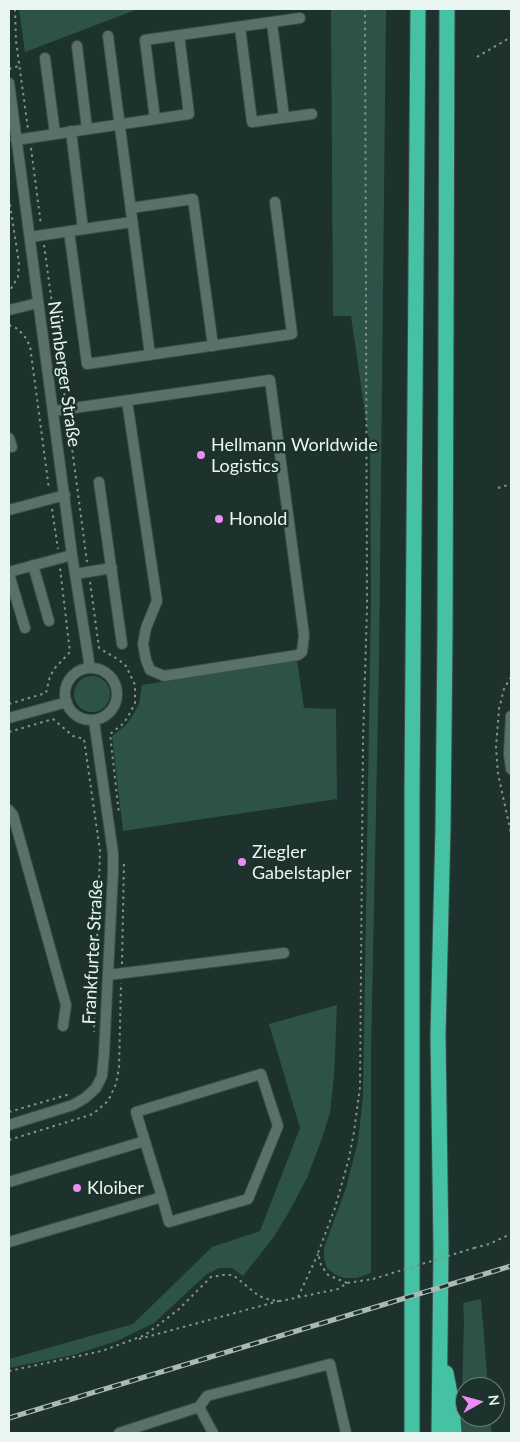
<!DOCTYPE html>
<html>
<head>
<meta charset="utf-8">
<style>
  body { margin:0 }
  #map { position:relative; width:520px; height:1442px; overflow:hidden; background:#1d322c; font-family:Lato,sans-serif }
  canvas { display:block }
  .frame { position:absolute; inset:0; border:10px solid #e9f5f1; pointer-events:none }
  .north { position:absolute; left:455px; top:1377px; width:50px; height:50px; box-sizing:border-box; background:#1d322c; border:1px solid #6f807b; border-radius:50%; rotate:83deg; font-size:14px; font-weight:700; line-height:20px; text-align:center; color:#e9f5f1 }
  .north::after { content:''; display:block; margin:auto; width:18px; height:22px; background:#ef8bf6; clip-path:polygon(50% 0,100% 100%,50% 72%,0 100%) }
</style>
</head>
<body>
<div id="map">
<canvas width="520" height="1442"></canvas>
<div class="frame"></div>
<div class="north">N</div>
</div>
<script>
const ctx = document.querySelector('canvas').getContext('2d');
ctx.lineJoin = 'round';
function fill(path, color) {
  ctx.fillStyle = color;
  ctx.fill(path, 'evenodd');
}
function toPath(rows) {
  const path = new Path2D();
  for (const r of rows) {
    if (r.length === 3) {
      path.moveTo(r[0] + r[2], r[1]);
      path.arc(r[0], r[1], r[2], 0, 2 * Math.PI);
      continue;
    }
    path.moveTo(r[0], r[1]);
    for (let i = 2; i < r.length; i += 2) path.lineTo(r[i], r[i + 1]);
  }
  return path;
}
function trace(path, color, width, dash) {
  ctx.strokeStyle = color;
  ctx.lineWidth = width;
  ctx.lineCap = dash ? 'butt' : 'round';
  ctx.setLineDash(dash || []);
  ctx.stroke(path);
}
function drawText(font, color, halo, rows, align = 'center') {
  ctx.font = font + ' Lato,sans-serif';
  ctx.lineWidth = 5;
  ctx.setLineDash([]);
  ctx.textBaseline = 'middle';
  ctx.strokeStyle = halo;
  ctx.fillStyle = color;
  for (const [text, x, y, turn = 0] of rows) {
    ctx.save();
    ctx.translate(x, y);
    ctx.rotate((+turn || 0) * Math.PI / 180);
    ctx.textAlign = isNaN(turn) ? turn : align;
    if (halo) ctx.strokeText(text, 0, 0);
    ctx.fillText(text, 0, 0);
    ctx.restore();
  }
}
const green = toPath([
  [19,9,138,9,25,52],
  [331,9,386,9,379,663,371,1052,371,1273,357,1278,344,1278,336,1275,327,1268,324,1258,324,1248,346,1188,358,1141,363,1096,371,597,370,448,351,316,333,316],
  [297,660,304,708,336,709,337,799,123,831,112,736,126,725,133,715,139,704,142,685],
  [92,694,18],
  [337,1005,334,1076,330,1113,321,1141,307,1178,289,1212,273,1238,243,1276,232,1268,219,1268,207,1274,154,1323,117,1341,73,1355,9,1368,9,1359,133,1324,212,1247,260,1231,300,1128,269,1024],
  [481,1299,488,1387,465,1387,465,1417,490,1417,492,1433,461,1433,464,1319,463,1303]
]);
const path = toPath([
  [15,9,16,41,28,129],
  [477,57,511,37],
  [9,69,19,66],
  [31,148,41,225],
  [9,198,19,263,18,277,9,292],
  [44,245,65,399],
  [9,325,18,329,25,337,30,346,49,489],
  [68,418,87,562],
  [498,488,511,484],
  [52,509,58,549],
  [90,582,99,648,119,660,126,666,135,685,135,703,130,713,124,723,110,734,119,814],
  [511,677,504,689,499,709,496,747,498,774,511,833],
  [9,704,46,693,50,676,55,668,70,652,60,568],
  [9,732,53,719,73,736,84,739,100,851,94,1032],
  [122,964,124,861],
  [9,1112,70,1094],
  [9,1140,93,1114,108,1101,116,1084,119,1068,121,983],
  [474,1248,489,1244,511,1234],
  [347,1283,328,1275,321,1265,318,1253,335,1208,349,1158,354,1132,360,1087,363,741,367,608,365,9],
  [298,1297,318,1254],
  [139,1339,279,1301],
  [9,1371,102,1351,145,1335,178,1310,211,1277,223,1275,233,1275,259,1296,270,1300,281,1301,338,1289,347,1283,373,1279]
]);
const minor = toPath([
  [272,23,284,117],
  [240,27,252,122,312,114],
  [108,36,150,355],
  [77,46,87,129],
  [45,58,55,134],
  [9,83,72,555,90,668],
  [155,119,145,40,300,18],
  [71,131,83,229],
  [16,140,189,114,179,35],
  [131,208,193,199,213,346],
  [69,231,87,364,292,334,275,202],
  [30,237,132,222],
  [9,310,38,303],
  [53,411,270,380,304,635,302,652,298,655,164,676,150,670,146,660,143,644,146,628,157,601,127,401],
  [9,438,12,447],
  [99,482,122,644],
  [9,510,65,495],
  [33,565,49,621],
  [9,572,72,555],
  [9,574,25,628],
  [75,574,112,568],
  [91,694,26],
  [511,716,509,754,511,769],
  [9,718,67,702],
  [9,810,13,815,66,1005,63,1026],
  [108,975,284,953],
  [9,1125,73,1105,85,1098,96,1088,102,1076,104,1054,113,872,113,853,94,721],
  [9,1182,145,1141],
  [9,1242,162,1197,169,1222,248,1199,278,1126,261,1074,136,1112,162,1197],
  [199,1407,207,1396,330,1364,346,1433],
  [119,1433,199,1407,213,1433]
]);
const highway = toPath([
  [446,1373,452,1404,454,1433],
  [412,1433,412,790,418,9],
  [439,1433,441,1249,438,1035,443,827,445,634,447,9]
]);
const rail = toPath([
  [9,1418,511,1266]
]);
const pathBridge = toPath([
  [373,1279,474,1248]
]);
const markers = [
  [201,455,5,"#ef8bf6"],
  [219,519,5,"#ef8bf6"],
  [242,862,5,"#ef8bf6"],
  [77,1188,5,"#ef8bf6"]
];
const streetNames = [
  ["Nürnberger Straße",64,374,82],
  ["Frankfurter Straße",93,952,-87]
];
const poiNames = [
  ["Hellmann Worldwide",211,445],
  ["Logistics",211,466],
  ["Honold",229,519],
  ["Ziegler",252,852],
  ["Gabelstapler",252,873],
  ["Kloiber",87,1188]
];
fill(green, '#2d5349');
trace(minor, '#3c4e49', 12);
trace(highway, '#3c4e49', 17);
trace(path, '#83938e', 2, [2.5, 4]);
trace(minor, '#5a706a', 10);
trace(highway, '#45c1a4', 15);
trace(rail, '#abb9b5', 5);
trace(rail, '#1d322c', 3, [9]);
trace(pathBridge, '#83938e', 2, [2.5, 4]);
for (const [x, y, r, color] of markers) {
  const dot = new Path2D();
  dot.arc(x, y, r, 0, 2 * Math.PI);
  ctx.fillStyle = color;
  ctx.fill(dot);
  trace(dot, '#1d322c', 2);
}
drawText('18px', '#e9f5f1', '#1d322c', streetNames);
drawText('18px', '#e9f5f1', '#1d322c', poiNames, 'left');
</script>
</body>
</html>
